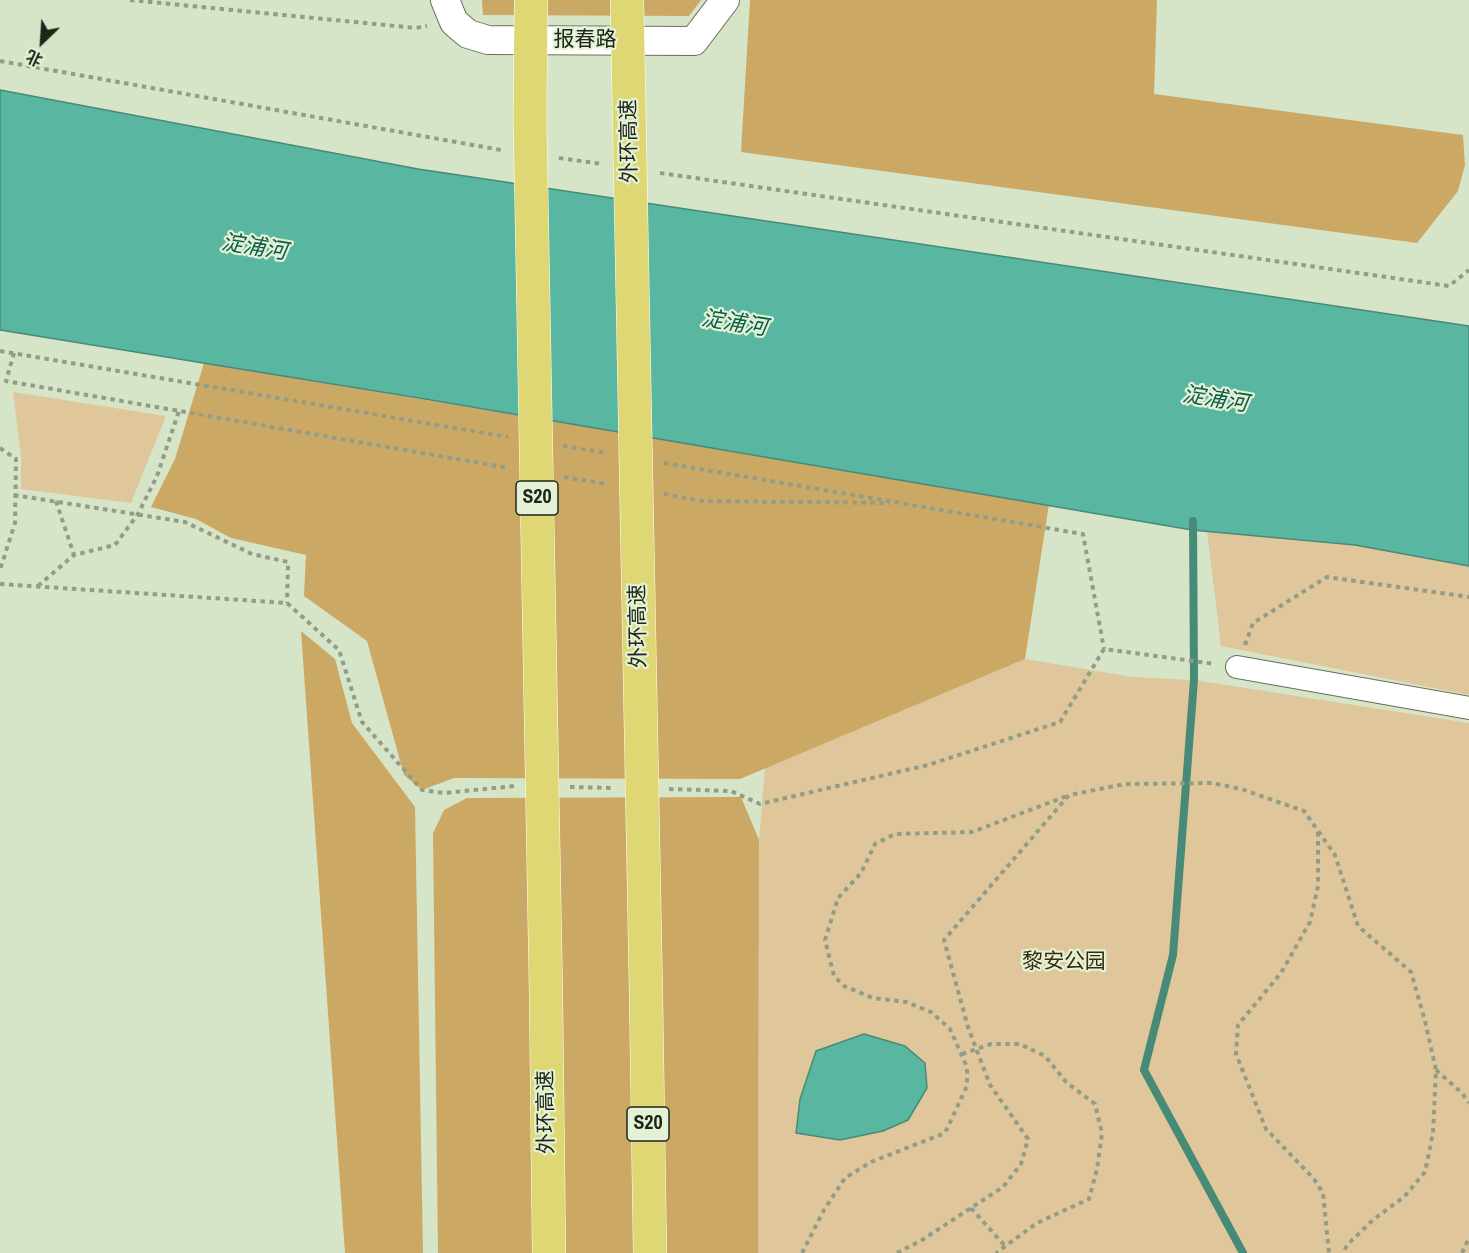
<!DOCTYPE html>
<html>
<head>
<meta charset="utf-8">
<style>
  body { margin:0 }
  #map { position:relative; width:1469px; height:1253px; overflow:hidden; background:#d6e4c7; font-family:"Archivo Narrow","Noto Sans SC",sans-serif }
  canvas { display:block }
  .north { position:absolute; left:12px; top:12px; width:60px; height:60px; -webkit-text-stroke:4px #e3f1d4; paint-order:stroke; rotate:205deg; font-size:16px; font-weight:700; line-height:24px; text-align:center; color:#20251b }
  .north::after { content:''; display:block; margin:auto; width:21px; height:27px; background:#20251b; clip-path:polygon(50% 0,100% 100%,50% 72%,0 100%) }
</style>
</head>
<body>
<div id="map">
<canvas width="1469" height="1253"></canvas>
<div class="north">北</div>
</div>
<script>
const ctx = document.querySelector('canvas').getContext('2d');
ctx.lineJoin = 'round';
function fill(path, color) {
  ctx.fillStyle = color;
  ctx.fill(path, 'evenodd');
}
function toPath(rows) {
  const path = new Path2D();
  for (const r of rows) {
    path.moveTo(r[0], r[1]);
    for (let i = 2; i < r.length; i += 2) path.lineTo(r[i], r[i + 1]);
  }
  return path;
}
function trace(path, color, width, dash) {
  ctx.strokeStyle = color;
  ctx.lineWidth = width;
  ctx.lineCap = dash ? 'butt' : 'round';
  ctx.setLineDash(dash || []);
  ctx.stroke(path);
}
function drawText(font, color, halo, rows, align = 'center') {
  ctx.font = font + ' "Archivo Narrow","Noto Sans SC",sans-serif';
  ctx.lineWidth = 4.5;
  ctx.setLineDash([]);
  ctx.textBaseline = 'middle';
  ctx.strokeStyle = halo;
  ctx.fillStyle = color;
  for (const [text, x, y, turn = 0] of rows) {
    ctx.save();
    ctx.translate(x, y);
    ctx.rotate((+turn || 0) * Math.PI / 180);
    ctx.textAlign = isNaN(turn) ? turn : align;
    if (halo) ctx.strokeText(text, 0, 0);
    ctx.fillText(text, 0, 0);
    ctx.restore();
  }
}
const green = toPath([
  [13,392,166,416,131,503,21,489,21,456],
  [1207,531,1355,545,1469,566,1469,695,1221,646],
  [1025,659,1132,677,1194,680,1469,723,1469,1253,758,1253,759,840,765,768]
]);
const forest = toPath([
  [482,0,701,0,689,16,483,15],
  [750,0,1157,0,1154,94,1463,135,1465,165,1458,191,1417,243,741,152],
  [204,363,1049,504,1025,659,740,779,454,778,422,790,404,775,367,641,304,596,306,555,231,538,196,519,151,507,175,459],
  [301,631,335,659,352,723,415,807,423,1253,345,1253],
  [741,797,759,840,758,1253,438,1253,433,833,444,810,467,798]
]);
const water = toPath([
  [0,90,418,169,1469,326,1469,566,1355,545,1192,530,425,399,0,330,0,90],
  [864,1034,905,1046,925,1063,927,1088,908,1120,883,1131,840,1140,796,1133,800,1099,816,1051,864,1034]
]);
const stream = toPath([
  [1193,521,1194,680,1173,955,1144,1070,1243,1253]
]);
const path = toPath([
  [130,0,416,28,427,26],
  [0,61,501,150],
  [559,158,602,164],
  [660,173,1449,286,1469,270],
  [0,351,508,437],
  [14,353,6,381,509,468],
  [563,446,606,453],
  [0,448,16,459,15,523,0,570],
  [664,463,1083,534,1104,649],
  [564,477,607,484],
  [664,494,701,501,890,503],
  [14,495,185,522,252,554,288,562,287,603],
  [56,501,74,555],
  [0,584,287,603,339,650,362,722,422,790,444,793,515,786],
  [38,586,74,555,115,545,138,514,157,476,179,411],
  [1245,645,1253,623,1327,577,1469,597],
  [570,787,614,788],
  [669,789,731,791,760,804,928,765,1060,722,1104,649,1215,664],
  [1318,832,1318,886,1310,922,1281,973,1238,1025,1236,1054,1266,1129,1314,1179,1323,1193,1329,1253],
  [962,1054,991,1044,1020,1044,1045,1056,1066,1082,1095,1104,1102,1133,1097,1169,1089,1199,1037,1223,996,1253],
  [1436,1070,1462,1093,1469,1103],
  [971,1208,1005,1246],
  [802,1253,824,1210,845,1178,871,1162,945,1133,967,1086,967,1067,950,1029,931,1012,906,1002,873,998,844,986,834,976,825,940,838,898,861,873,875,844,895,834,972,832,1067,796],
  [897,1253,922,1240,1003,1187,1021,1164,1028,1139,990,1085,968,1027,944,940,1069,795,1125,784,1212,783,1241,789,1304,811,1335,855,1358,926,1411,972,1425,1021,1436,1070,1433,1133,1425,1172,1404,1197,1374,1219,1347,1245,1343,1253],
  [1462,1253,1469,1238]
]);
const minor = toPath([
  [1237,667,1469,708]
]);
const tertiary = toPath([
  [445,0,454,22,468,34,488,40,694,41,725,0]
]);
const motorway = toPath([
  [646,995,650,1253],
  [546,996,549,1253]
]);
const motorwayBridge = toPath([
  [531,0,530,120,546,996],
  [627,0,646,995]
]);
const shields = [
  [537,498,42],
  [648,1124,42]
];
const shieldNames = [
  ["S20",537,498],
  ["S20",648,1124]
];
const streetNames = [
  ["报春路",585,40],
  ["外环高速",630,141,-91],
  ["外环高速",639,626,-91],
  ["外环高速",547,1112,-91]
];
const parkNames = [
  ["黎安公园",1064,962]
];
const waterNames = [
  ["淀浦河",254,248,9],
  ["淀浦河",734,324,9],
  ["淀浦河",1215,400,9]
];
fill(green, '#e0c79b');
fill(forest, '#cca865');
fill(water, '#59b6a0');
trace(water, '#488a78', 1.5);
trace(stream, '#488a78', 8);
trace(minor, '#657158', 24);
trace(tertiary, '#657158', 30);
trace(motorway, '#fff', 34);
trace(path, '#929d87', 4, [4.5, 4.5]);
trace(minor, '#fff', 22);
trace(tertiary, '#fff', 28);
trace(motorway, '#ded774', 33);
trace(motorwayBridge, '#fff', 34, []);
trace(motorwayBridge, '#ded774', 33);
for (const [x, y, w] of shields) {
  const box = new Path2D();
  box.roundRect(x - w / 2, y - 17, w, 34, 4.5);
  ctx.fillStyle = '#e3f1d4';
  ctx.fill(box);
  trace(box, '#20251b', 1.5);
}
drawText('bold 20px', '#20251b', null, shieldNames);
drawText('21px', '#20251b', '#e3f1d4', streetNames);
drawText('21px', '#3b2b0d', '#e3f1d4', parkNames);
drawText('italic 22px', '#0b5b4c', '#e3f1d4', waterNames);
</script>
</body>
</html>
